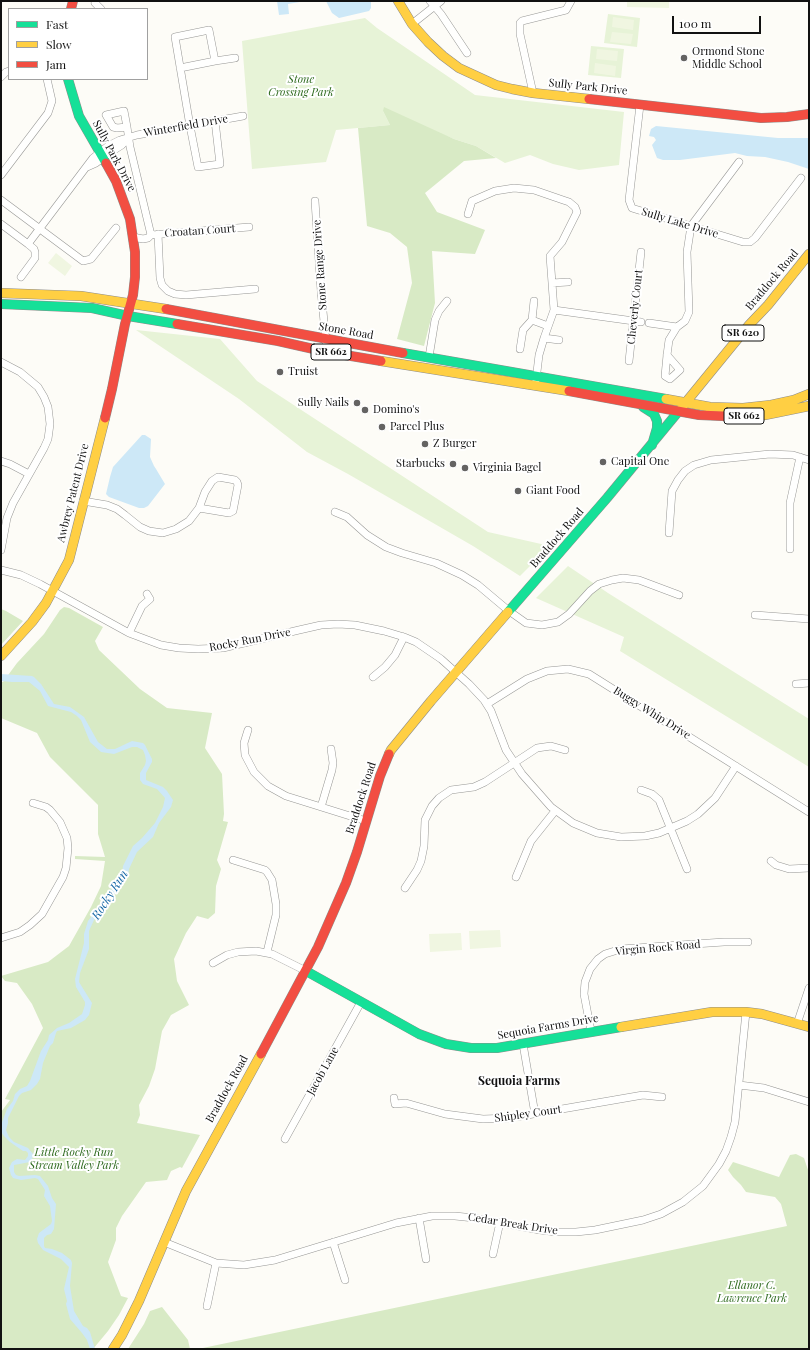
<!DOCTYPE html>
<html>
<head>
<meta charset="utf-8">
<style>
  body { margin:0 }
  #map { position:relative; width:810px; height:1350px; overflow:hidden; background:#fdfcf7; font-family:"Playfair Display",serif }
  canvas { display:block }
  .frame { position:absolute; inset:0; border:2px solid #111; pointer-events:none }
  .legend { position:absolute; left:8px; top:8px; width:140px; height:72px; box-sizing:border-box; background:#fff; border:1px solid #a0a0a0; margin:0; padding:5px 7px; list-style:none; font-size:12px; color:#111 }
  .legend li { display:flex; align-items:center; gap:8px; height:20px }
  .legend b { width:20px; border:1px solid #a0a0a0 }
  .scale { position:absolute; left:672px; top:16px; width:89px; height:18px; box-sizing:border-box; border:2px solid #111; border-top:0; padding-left:5px; font-size:12px; line-height:14px; white-space:nowrap; color:#111; -webkit-text-stroke:3px #fff; paint-order:stroke }
</style>
</head>
<body>
<div id="map">
<canvas width="810" height="1350"></canvas>
<div class="frame"></div>
<ul class="legend">
<li><b style="height:5px;background:#16e098"></b>Fast</li>
<li><b style="height:5px;background:#ffcf43"></b>Slow</li>
<li><b style="height:5px;background:#f24e42"></b>Jam</li>
</ul>
<div class="scale">100 m</div>
</div>
<script>
const ctx = document.querySelector('canvas').getContext('2d');
ctx.lineJoin = 'round';
function fill(path, color) {
  ctx.fillStyle = color;
  ctx.fill(path, 'evenodd');
}
function toPath(rows) {
  const path = new Path2D();
  for (const r of rows) {
    path.moveTo(r[0], r[1]);
    for (let i = 2; i < r.length; i += 2) path.lineTo(r[i], r[i + 1]);
  }
  return path;
}
function trace(path, color, width, dash) {
  ctx.strokeStyle = color;
  ctx.lineWidth = width;
  ctx.lineCap = dash ? 'butt' : 'round';
  ctx.setLineDash(dash || []);
  ctx.stroke(path);
}
function drawText(font, color, halo, rows, align = 'center') {
  ctx.font = font + ' "Playfair Display",serif';
  ctx.lineWidth = 4;
  ctx.setLineDash([]);
  ctx.textBaseline = 'middle';
  ctx.strokeStyle = halo;
  ctx.fillStyle = color;
  for (const [text, x, y, turn = 0] of rows) {
    ctx.save();
    ctx.translate(x, y);
    ctx.rotate((+turn || 0) * Math.PI / 180);
    ctx.textAlign = isNaN(turn) ? turn : align;
    if (halo) ctx.strokeText(text, 0, 0);
    ctx.fillText(text, 0, 0);
    ctx.restore();
  }
}
const green = toPath([
  [608,14,640,18,637,47,604,43],
  [365,18,377,28,475,95,624,112,619,165,579,170,553,164,530,155,505,163,476,146,454,139,383,111,390,125,336,130,326,162,252,169,242,41],
  [591,46,624,49,621,78,588,75],
  [136,330,220,339,257,381,488,532,550,546,520,576,473,546,348,474,307,452,239,399],
  [568,566,608,593,809,719,809,767,620,651,624,637,536,598]
]);
const forest = toPath([
  [384,107,454,139,476,146,496,158,464,161,425,193,437,212,485,230,475,254,432,251,435,303,424,346,397,339,412,283,407,247,390,233,367,226,358,128,390,125,383,111],
  [64,607,69,608,103,627,95,641,99,650,140,689,167,708,212,713,205,748,222,774,224,814,223,821,228,822,217,860,221,869,216,886,215,913,208,919,197,916,186,933,174,959,177,981,189,1005,171,1015,162,1031,155,1069,149,1086,139,1105,140,1115,137,1123,200,1135,182,1168,180,1167,171,1171,167,1180,146,1182,122,1216,116,1228,116,1240,108,1262,121,1296,128,1298,119,1315,108,1331,93,1349,1,1349,1,1112,10,1100,5,1099,43,1028,32,1004,17,983,5,981,1,976,48,962,69,946,91,907,101,886,105,861,75,859,75,856,105,857,98,834,98,805,50,757,37,733,1,718,1,682,3,682,17,663,44,634,60,610],
  [1,609,6,611,23,621,1,645],
  [796,1154,804,1158,808,1170,809,1170,809,1349,198,1349,787,1226,781,1204,775,1197,746,1192,741,1185,733,1177,728,1170,733,1162,779,1177,790,1155],
  [162,1307,188,1340,190,1349,128,1349,144,1324,150,1311]
]);
const pitch = toPath([
  [627,1,669,1,669,8,627,7],
  [613,17,634,20,633,30,612,27],
  [612,32,633,34,631,44,610,42],
  [597,49,618,51,617,61,596,59],
  [595,63,616,66,615,76,594,73],
  [56,253,72,266,65,276,48,263],
  [500,930,501,947,470,949,469,931],
  [461,933,462,950,430,952,429,934]
]);
const water = toPath([
  [277,1,299,1,300,2,288,4,289,14,279,15],
  [326,1,371,1,371,8,369,11,339,18,332,13],
  [656,126,778,138,809,138,809,169,788,162,765,157,747,156,735,153,680,160,663,160,657,158,652,145,656,140,654,137,649,136,651,129],
  [142,435,145,435,151,439,150,457,154,466,156,469,165,484,148,506,144,508,139,508,109,497,106,494,110,477,113,467],
  [1,674,32,676,34,677,41,684,54,704,70,707,84,717,98,742,107,749,115,749,132,741,143,743,145,745,152,759,152,762,146,773,146,780,163,787,167,791,173,800,171,807,159,823,153,837,137,852,129,869,128,877,121,884,108,904,94,920,89,931,89,949,80,973,79,982,92,1003,89,1015,85,1020,71,1028,57,1031,56,1033,53,1043,50,1046,43,1063,40,1079,37,1084,31,1090,22,1093,19,1096,8,1118,8,1123,6,1130,9,1137,14,1142,28,1148,33,1154,32,1160,30,1162,14,1165,14,1172,16,1175,19,1176,35,1175,40,1176,48,1186,52,1198,56,1204,54,1229,51,1234,47,1235,44,1238,44,1246,45,1248,52,1249,62,1253,71,1260,72,1263,70,1286,74,1311,83,1326,87,1328,90,1332,95,1349,90,1349,87,1340,82,1333,70,1319,66,1304,67,1301,64,1289,69,1267,61,1259,43,1250,38,1243,37,1239,39,1233,51,1224,52,1221,50,1206,44,1196,45,1190,38,1179,35,1178,21,1180,13,1178,11,1175,9,1168,12,1162,17,1159,25,1160,28,1156,28,1153,26,1151,23,1151,10,1142,4,1136,1,1132,1,1125,7,1109,13,1101,15,1094,20,1089,27,1086,30,1081,41,1051,48,1040,49,1035,57,1028,69,1023,82,1014,85,1005,85,1002,76,987,75,979,84,943,84,934,88,921,107,897,116,881,122,876,123,866,133,846,142,838,155,823,163,807,165,798,157,789,143,784,140,780,140,773,145,765,146,761,145,755,143,750,137,747,132,747,114,754,101,752,90,742,81,720,77,716,71,712,48,706,40,691,29,682,12,682,1,681]
]);
const street = toPath([
  [430,1,441,14,467,53],
  [95,3,101,9],
  [412,24,441,1],
  [180,68,215,61],
  [1,77,6,72,9,71],
  [533,93,520,34,520,23,522,21,566,10,571,1],
  [640,105,629,200,632,208,635,209,743,242,750,242,755,238,801,178],
  [215,121,220,164,198,167,190,126,175,37,209,30,215,61,235,58],
  [127,127,117,128,113,127,106,115,124,111,127,127,130,147,151,235],
  [87,167,96,163,111,152,122,145,128,138],
  [1,175,48,113,52,101,47,79],
  [1,200,83,261,91,259,116,228],
  [315,201,321,291,327,352],
  [468,214,472,201,495,191,514,188,534,190,563,200,569,202,575,207,577,212,562,242,550,256,554,310,544,338,539,355,536,380],
  [1,224,28,244,34,249,35,252,35,258,21,277],
  [158,234,160,278,162,285,168,291,175,294,186,295,255,289],
  [133,237,143,239,148,238,151,235,249,227],
  [28,244,93,158,108,146,120,140,137,135,243,116],
  [552,283,568,282],
  [554,310,641,322],
  [532,320,534,301],
  [649,323,677,327],
  [544,338,559,340],
  [520,349,523,330,532,320,548,326],
  [667,355,680,370,670,379,665,376,667,355,669,340,677,327,685,321,689,312,687,252,691,226,739,162],
  [429,357,435,320,439,311,447,301],
  [629,361,641,252],
  [1,362,20,372,38,387,44,397,48,407,50,424,48,439,44,448,13,503,7,518,1,550],
  [1,461,10,464,29,474],
  [83,501,107,505,117,509,125,515,140,527,149,531,163,533,176,529,189,521,199,508,205,492,212,481,218,477,235,480,237,482,238,485,233,511,229,513,199,508],
  [335,512,347,517,367,535,386,547,402,553,436,563,462,575,478,585,509,611,526,623,542,625,558,622,569,614,590,591,599,584,612,580,623,578,639,580,679,595],
  [669,533,672,491,678,480,685,471,694,465,711,460,770,454,793,455,809,460],
  [790,549,790,503,800,457],
  [1,570,21,575,40,584,129,633,161,645,179,648,198,649,223,648,299,630,321,625,338,624,355,625,384,631,404,637,416,642,441,659,469,684,484,700,491,711,506,750,522,774,551,807,573,823,597,833,621,837,645,836,659,833,687,821,698,814,715,798,736,766],
  [755,615,809,619],
  [129,633,142,606,150,599,147,594],
  [373,677,385,667,395,655,404,637],
  [796,684,809,683],
  [487,704,527,679,547,671,568,669,589,674,809,812],
  [248,730,244,743,245,755,254,772,268,786,286,796,366,821],
  [641,790,652,794,659,800,687,869],
  [321,807,332,770,333,763,331,749],
  [233,860,265,870,267,872,272,880,276,904,276,915,267,952],
  [771,861,776,865,789,869,809,868],
  [516,877,531,841,555,811],
  [405,888,417,870,421,861,424,846,425,820,432,806,439,798,451,790,474,787,485,782,537,748,551,746,565,750],
  [1,938,20,932,30,925,42,914,63,877,66,868,68,848,67,838,60,822,50,810,46,807,33,803],
  [213,963,227,955,238,952,256,951,272,954,306,971],
  [797,1024,809,988],
  [591,1031,584,994,585,982,590,969,598,959,605,954,621,949,724,942,748,942],
  [523,1044,535,1114],
  [739,1085,764,1088,809,1102],
  [394,1098,395,1104,406,1103,445,1114,483,1119,510,1118,643,1095,662,1097],
  [285,1139,361,1002],
  [419,1218,426,1259],
  [164,1242,216,1263,244,1265,275,1260,396,1223,432,1216,455,1216,474,1218,540,1230,556,1232,576,1232,595,1230,643,1220,661,1214,683,1202,703,1186,719,1164,726,1151,731,1137,735,1122,746,1012],
  [333,1242,345,1280],
  [493,1254,500,1222],
  [207,1306,216,1263]
]);
const fast = toPath([
  [68,79,79,116,106,163],
  [1,304,92,308,128,316,177,324],
  [403,353,666,399],
  [643,407,654,414,657,421,657,428,652,445],
  [508,612,607,498,678,412],
  [306,971,419,1034,446,1044,471,1048,497,1048,621,1027]
]);
const slow = toPath([
  [398,1,412,24,428,42,443,56,459,68,496,85,512,89,533,93,589,99],
  [1,293,81,296,166,309],
  [381,361,569,391],
  [666,399,710,407,743,408,771,405,794,400,809,394],
  [682,407,749,325,768,305,809,254],
  [744,417,765,415,809,406],
  [1,656,32,622,46,603,69,560,105,418],
  [389,754,391,750,431,701,508,612],
  [621,1027,712,1012,746,1012,762,1014,809,1027],
  [113,1349,122,1335,139,1301,186,1191,261,1054]
]);
const jam = toPath([
  [71,9,73,1],
  [589,99,761,118,787,117,809,114],
  [166,309,403,353],
  [177,324,278,341,327,352,381,361],
  [569,391,699,415,744,417],
  [105,418,112,389,125,324,133,295,135,277,135,252,130,219,116,181,106,163],
  [261,1054,318,947,346,883,357,852,380,776,389,754]
]);
const markers = [
  [684,58,4,"#646362"],
  [280,372,4,"#646362"],
  [357,403,4,"#646362"],
  [365,410,4,"#646362"],
  [382,427,4,"#646362"],
  [425,444,4,"#646362"],
  [603,462,4,"#646362"],
  [453,464,4,"#646362"],
  [465,468,4,"#646362"],
  [518,491,4,"#646362"]
];
const shields = [
  [743,333,42],
  [331,352,40],
  [744,416,40]
];
const shieldNames = [
  ["SR 620",743,333],
  ["SR 662",331,352],
  ["SR 662",744,416]
];
const poiNames = [
  ["Ormond Stone",692,52],
  ["Middle School",692,65],
  ["Truist",288,372],
  ["Sully Nails",349,403,"right"],
  ["Domino's",373,410],
  ["Parcel Plus",390,427],
  ["Z Burger",433,444],
  ["Capital One",611,462],
  ["Starbucks",445,464,"right"],
  ["Virginia Bagel",473,468],
  ["Giant Food",526,491]
];
const parkNames = [
  ["Stone",301,80],
  ["Crossing Park",301,93],
  ["Little Rocky Run",74,1153],
  ["Stream Valley Park",74,1166],
  ["Ellanor C.",752,1286],
  ["Lawrence Park",752,1299]
];
const streetNames = [
  ["Sully Park Drive",588,87,6],
  ["Winterfield Drive",186,126,-10],
  ["Sully Park Drive",114,156,62],
  ["Sully Lake Drive",680,223,17],
  ["Croatan Court",200,231,-4],
  ["Stone Range Drive",320,265,-94],
  ["Braddock Road",772,280,-50],
  ["Cheverly Court",635,307,-84],
  ["Stone Road",346,331,10],
  ["Awbrey Patent Drive",73,493,-76],
  ["Braddock Road",557,538,-49],
  ["Rocky Run Drive",250,640,-11],
  ["Buggy Whip Drive",652,713,32],
  ["Braddock Road",361,798,-72],
  ["Virgin Rock Road",658,948,-5],
  ["Sequoia Farms Drive",548,1027,-10],
  ["Jacob Lane",323,1071,-61],
  ["Braddock Road",227,1089,-61],
  ["Shipley Court",528,1114,-8],
  ["Cedar Break Drive",513,1224,9]
];
const waterNames = [
  ["Rocky Run",110,895,-57]
];
const neighbourhoodNames = [
  ["Sequoia Farms",519,1081]
];
fill(green, '#e7f3d7');
fill(forest, '#d8eac5');
fill(pitch, '#f0f6e1');
fill(water, '#cde8f7');
trace(street, '#979795', 8);
trace(fast, '#8e8d8b', 10);
trace(slow, '#8e8d8b', 10);
trace(jam, '#8e8d8b', 10);
trace(street, '#fffffe', 7);
trace(fast, '#16e098', 9);
trace(slow, '#ffcf43', 9);
trace(jam, '#f24e42', 9);
for (const [x, y, r, color] of markers) {
  const dot = new Path2D();
  dot.arc(x, y, r, 0, 2 * Math.PI);
  ctx.fillStyle = color;
  ctx.fill(dot);
  trace(dot, '#fff', 1.5);
}
for (const [x, y, w] of shields) {
  const box = new Path2D();
  box.roundRect(x - w / 2, y - 8, w, 16, 3);
  ctx.fillStyle = '#fff';
  ctx.fill(box);
  trace(box, '#111', 1);
}
drawText('bold 10px', '#111', null, shieldNames);
drawText('11px', '#111', '#fff', poiNames, 'left');
drawText('italic 11px', '#2f6b1f', '#fff', parkNames);
drawText('11px', '#111', '#fff', streetNames);
drawText('italic 12px', '#1768a6', '#fff', waterNames);
drawText('bold 12px', '#111', '#fff', neighbourhoodNames);
</script>
</body>
</html>
